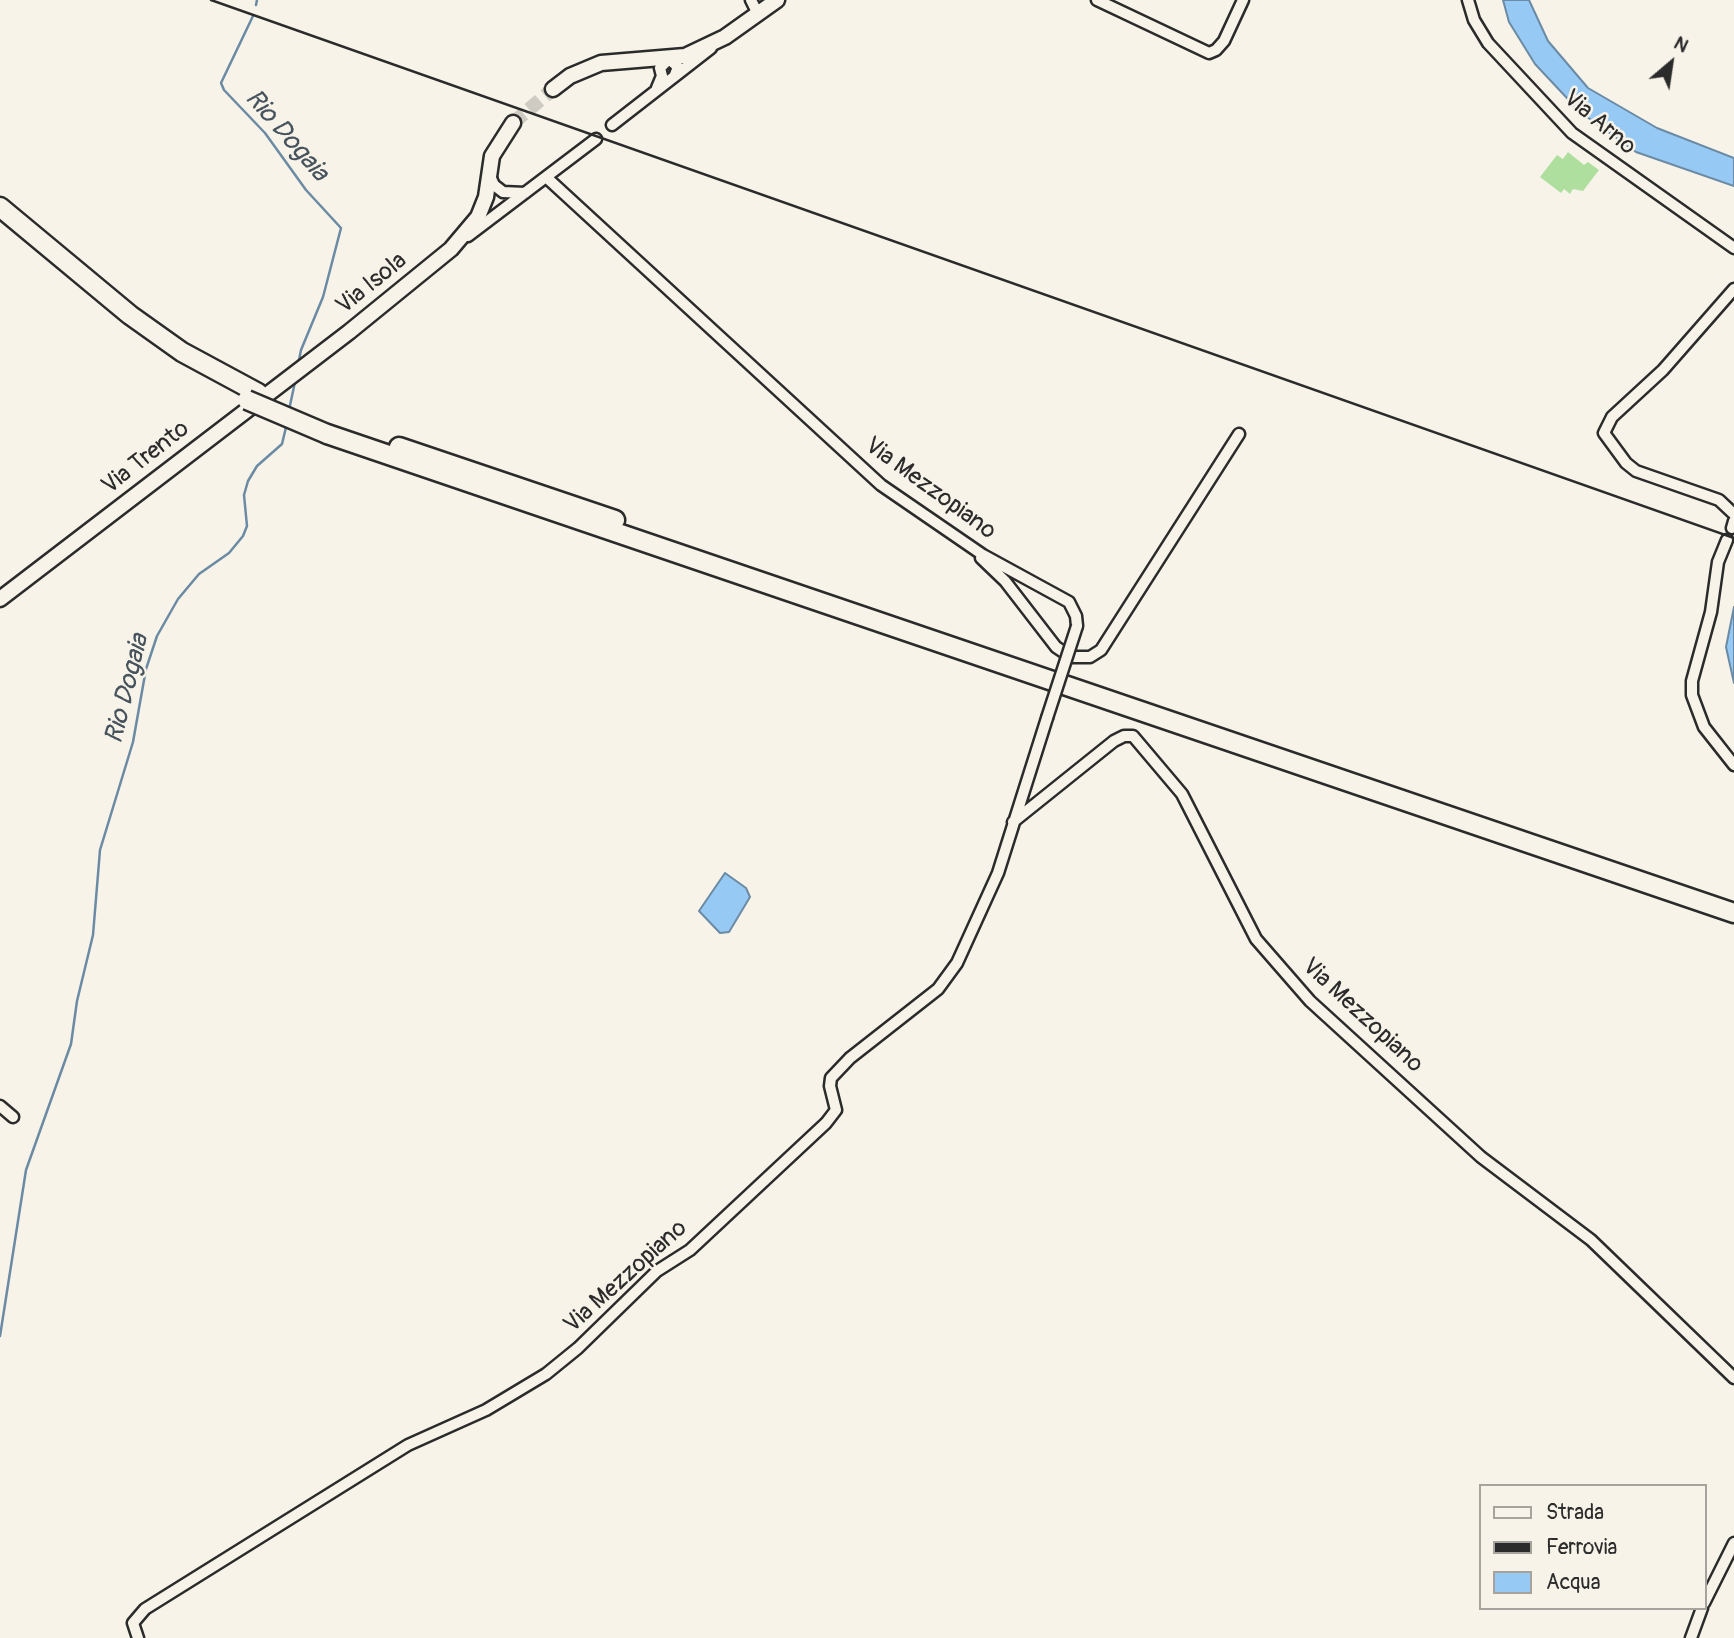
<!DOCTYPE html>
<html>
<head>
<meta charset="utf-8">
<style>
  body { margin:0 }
  #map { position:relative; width:1734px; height:1638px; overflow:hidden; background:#f7f3e8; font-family:Pangolin,sans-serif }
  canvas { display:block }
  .legend { position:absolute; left:1479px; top:1484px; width:228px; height:126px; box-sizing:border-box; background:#f7f3e8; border:2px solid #a5a39c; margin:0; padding:9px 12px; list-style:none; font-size:21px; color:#2b2b2b }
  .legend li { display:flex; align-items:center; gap:14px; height:35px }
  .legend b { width:35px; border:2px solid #a5a39c }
  .north { position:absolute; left:1636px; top:28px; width:70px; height:70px; -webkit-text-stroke:5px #f7f3e8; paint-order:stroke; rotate:29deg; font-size:19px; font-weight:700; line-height:28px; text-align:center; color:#2b2b2b }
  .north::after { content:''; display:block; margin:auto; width:24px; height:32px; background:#2b2b2b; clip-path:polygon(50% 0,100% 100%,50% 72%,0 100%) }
</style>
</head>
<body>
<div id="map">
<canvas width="1734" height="1638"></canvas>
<ul class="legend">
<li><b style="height:9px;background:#f7f3e8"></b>Strada</li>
<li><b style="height:9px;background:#2b2b2b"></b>Ferrovia</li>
<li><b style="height:19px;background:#96caf4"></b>Acqua</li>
</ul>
<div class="north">N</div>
</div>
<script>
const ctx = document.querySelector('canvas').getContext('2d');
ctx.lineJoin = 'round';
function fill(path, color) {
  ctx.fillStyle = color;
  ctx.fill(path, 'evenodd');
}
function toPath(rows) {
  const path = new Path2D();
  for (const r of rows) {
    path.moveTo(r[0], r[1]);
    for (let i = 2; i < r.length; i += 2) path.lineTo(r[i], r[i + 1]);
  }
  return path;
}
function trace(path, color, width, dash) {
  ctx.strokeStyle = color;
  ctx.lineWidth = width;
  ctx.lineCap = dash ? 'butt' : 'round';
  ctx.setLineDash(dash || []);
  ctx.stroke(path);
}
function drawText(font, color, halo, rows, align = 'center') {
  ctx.font = font + ' Pangolin,sans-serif';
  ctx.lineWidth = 5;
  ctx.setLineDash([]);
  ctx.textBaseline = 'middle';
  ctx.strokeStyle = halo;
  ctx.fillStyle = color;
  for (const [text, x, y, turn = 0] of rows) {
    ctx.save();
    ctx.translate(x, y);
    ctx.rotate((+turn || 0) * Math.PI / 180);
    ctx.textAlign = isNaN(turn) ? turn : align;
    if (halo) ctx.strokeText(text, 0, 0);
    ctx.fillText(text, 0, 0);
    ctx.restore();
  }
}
const green = toPath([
  [1568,152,1584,165,1588,162,1599,170,1583,191,1573,189,1570,194,1564,189,1561,193,1540,177,1557,155,1563,159]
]);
const water = toPath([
  [1503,0,1529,0,1548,41,1588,88,1657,128,1734,158,1734,186,1636,152,1580,112,1535,64,1509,22,1503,0],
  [1734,607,1734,683,1726,647,1734,607],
  [725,873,746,888,750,897,729,932,720,933,699,911,725,873]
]);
const stream = toPath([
  [256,5,257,0],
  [253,16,221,83,224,90,265,133,306,190,341,228,323,297,301,350,298,365],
  [289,410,295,382],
  [0,1336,26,1170,71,1044,77,1001,93,935,100,850,133,742,146,669,157,636,178,599,199,574,229,553,243,536,247,526,244,495,248,481,257,466,282,444,287,423]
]);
const secondaryTunnel = toPath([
  [513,123,553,89]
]);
const street = toPath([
  [751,0,758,14],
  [1097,0,1209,53,1216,50,1224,41,1243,0],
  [1468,0,1474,20,1488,43,1572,133,1734,248],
  [657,88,662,76,660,68,669,59,678,67,674,77],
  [612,125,711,48],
  [490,176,494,185,503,192,525,193],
  [546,177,881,485,983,555,1069,602,1076,616,1077,626],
  [468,236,596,139],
  [1734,289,1663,370,1612,417,1604,433,1626,463,1636,471,1719,500,1734,514],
  [1732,528,1734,521],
  [1727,540,1718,562,1711,612,1692,681,1692,695,1704,727,1734,765],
  [981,558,1005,581,1056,647,1071,657,1090,657,1101,650,1239,434],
  [1013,822,1114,741,1124,736,1133,736,1182,794,1256,939,1310,1001,1481,1157,1591,1240,1734,1378],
  [0,1106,13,1117],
  [1704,1603,1734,1543],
  [138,1638,133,1623,145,1609,408,1445,486,1410,546,1374,578,1348,657,1271,690,1250,826,1123,836,1110,830,1086,831,1078,850,1058,938,989,957,963,998,873,1047,718],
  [1691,1638,1702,1608]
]);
const secondary = toPath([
  [553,89,570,76,601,63,685,56,725,37,777,0],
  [0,599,349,332,451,249,478,217,486,197,492,156,513,123]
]);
const highway = toPath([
  [0,207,130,315,182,352,258,393],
  [327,434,1734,913],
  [399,447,615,520]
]);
const rail = toPath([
  [211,0,1734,538]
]);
const streetBridge = toPath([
  [1047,718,1077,626]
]);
const highwayBridge = toPath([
  [247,400,327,434]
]);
const streetNames = [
  ["Via Arno",1599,123,40],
  ["Via Isola",372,284,-39],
  ["Via Trento",146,458,-38],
  ["Via Mezzopiano",930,489,36],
  ["Via Mezzopiano",1362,1016,43],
  ["Via Mezzopiano",626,1277,-42]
];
const waterNames = [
  ["Rio Dogaia",286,136,49],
  ["Rio Dogaia",128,689,-76]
];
fill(green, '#afdf9f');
fill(water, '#96caf4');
trace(water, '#6b8aa4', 2);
trace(stream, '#6b8aa4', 2.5);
trace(secondaryTunnel, '#cecbc2', 14, [14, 7]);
trace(street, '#2b2b2b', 15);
trace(secondary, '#2b2b2b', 19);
trace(highway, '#2b2b2b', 23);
trace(street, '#f7f3e8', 10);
trace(secondary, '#f7f3e8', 14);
trace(highway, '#f7f3e8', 18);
trace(rail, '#2b2b2b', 2.5);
trace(streetBridge, '#2b2b2b', 15, []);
trace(highwayBridge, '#2b2b2b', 23, []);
trace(streetBridge, '#f7f3e8', 10);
trace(highwayBridge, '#f7f3e8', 18);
drawText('24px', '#2b2b2b', '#f7f3e8', streetNames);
drawText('italic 26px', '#46535d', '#f7f3e8', waterNames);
</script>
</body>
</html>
